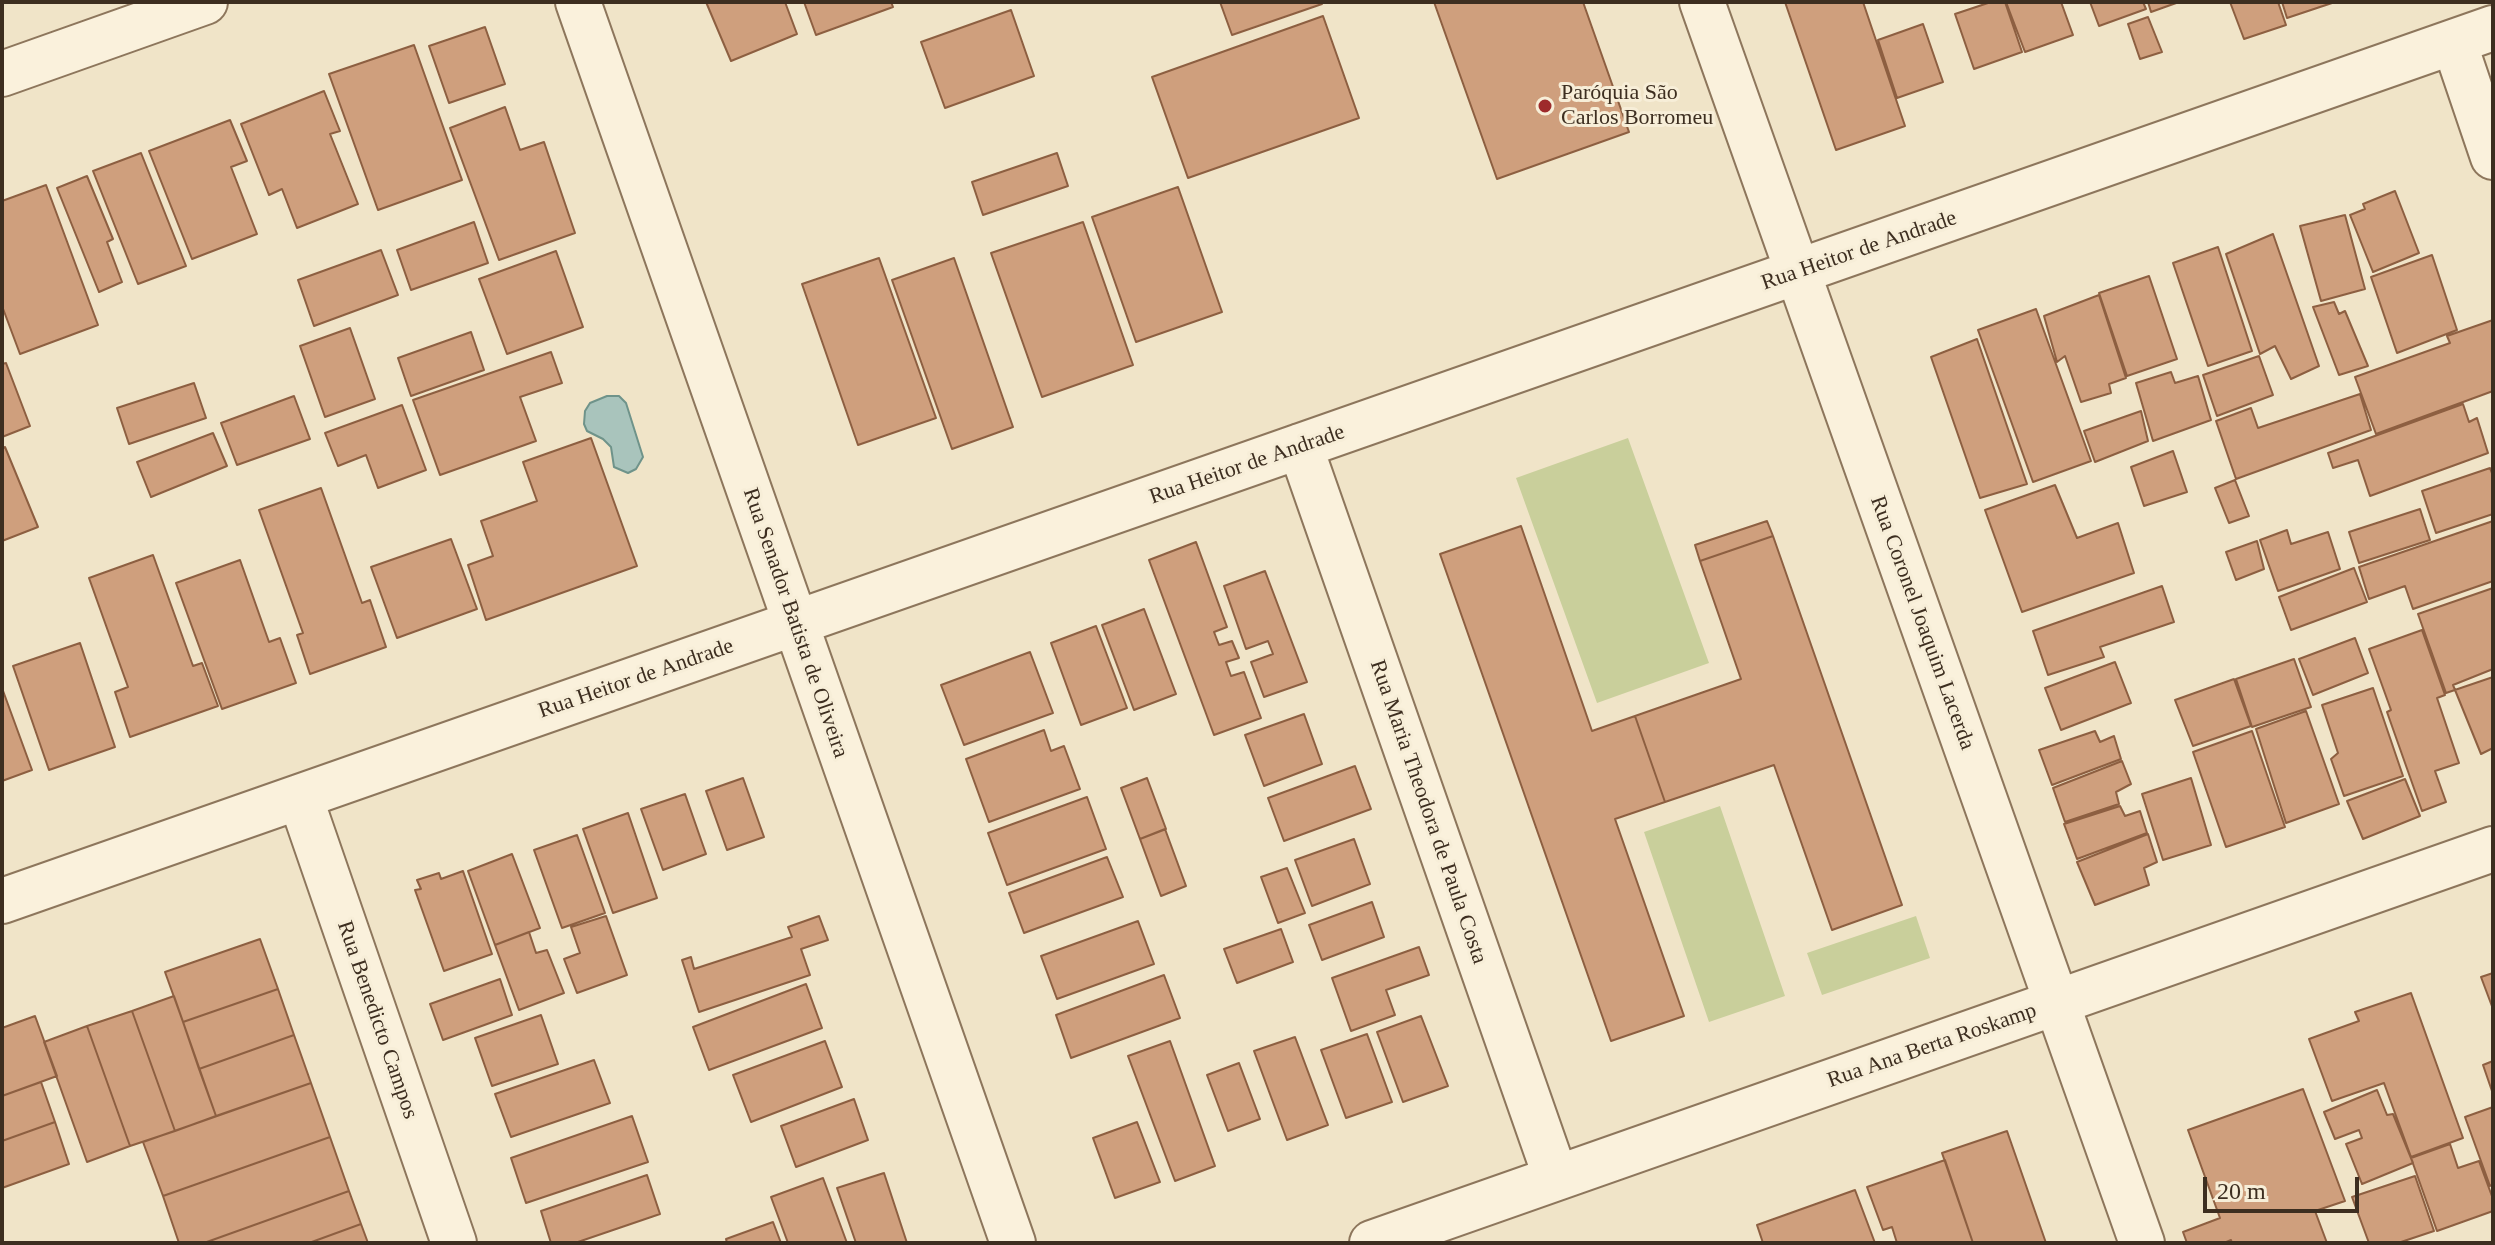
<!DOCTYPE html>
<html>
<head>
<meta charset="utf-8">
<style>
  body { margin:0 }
  #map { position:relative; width:2495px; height:1245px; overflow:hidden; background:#f0e4c8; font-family:Georgia,serif }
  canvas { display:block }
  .frame { position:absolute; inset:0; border:4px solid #3d2e20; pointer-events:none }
  .scale { position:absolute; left:2203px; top:1177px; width:156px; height:36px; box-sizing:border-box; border:4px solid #3d2e20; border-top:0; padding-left:10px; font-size:24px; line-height:28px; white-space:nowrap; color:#3d2e20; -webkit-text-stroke:6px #f7eed8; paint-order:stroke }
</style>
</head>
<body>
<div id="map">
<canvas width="2495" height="1245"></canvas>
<div class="frame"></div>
<div class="scale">20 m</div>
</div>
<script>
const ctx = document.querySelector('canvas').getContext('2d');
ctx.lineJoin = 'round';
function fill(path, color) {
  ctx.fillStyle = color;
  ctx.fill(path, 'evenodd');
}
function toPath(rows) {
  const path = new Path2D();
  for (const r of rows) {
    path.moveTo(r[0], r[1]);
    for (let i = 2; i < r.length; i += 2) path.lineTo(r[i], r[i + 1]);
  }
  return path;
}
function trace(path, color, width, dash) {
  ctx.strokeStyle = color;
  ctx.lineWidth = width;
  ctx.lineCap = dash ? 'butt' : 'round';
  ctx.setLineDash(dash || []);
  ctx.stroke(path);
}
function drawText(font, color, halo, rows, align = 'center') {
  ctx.font = font + ' Georgia,serif';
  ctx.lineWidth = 6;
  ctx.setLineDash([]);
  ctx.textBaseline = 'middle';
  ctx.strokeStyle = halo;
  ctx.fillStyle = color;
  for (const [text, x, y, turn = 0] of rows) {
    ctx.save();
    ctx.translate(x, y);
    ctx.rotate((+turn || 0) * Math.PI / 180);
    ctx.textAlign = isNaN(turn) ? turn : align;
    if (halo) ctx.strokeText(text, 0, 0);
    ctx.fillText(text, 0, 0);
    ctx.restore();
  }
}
const green = toPath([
  [1628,438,1709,663,1597,703,1516,478],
  [1720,806,1785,996,1709,1022,1644,832],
  [1916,916,1930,958,1822,995,1807,953]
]);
const water = toPath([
  [607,396,619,396,626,403,643,457,636,469,628,473,614,467,611,447,603,439,587,431,584,424,585,411,590,403,607,396]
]);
const building = toPath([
  [706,2,785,2,797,34,731,61,706,2],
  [804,2,891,2,893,7,816,35,804,2],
  [1220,2,1322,2,1322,4,1232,35,1220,2],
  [1434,2,1583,2,1629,132,1497,179,1434,2],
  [1785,2,1863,2,1905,126,1836,150,1785,2],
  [1991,2,2005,2,2022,52,1974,69,1955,14,1991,2],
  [2006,2,2061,2,2073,35,2025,52,2006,2],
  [2090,2,2143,2,2146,9,2099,26,2090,2],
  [2148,2,2179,2,2151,12,2148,2],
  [2230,2,2278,2,2286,25,2244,39,2230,2],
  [2282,2,2335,2,2287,18,2282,2],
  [1011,10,1034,76,945,108,921,42,1011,10],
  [1323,16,1359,118,1188,178,1152,77,1323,16],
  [2148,17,2162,52,2140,59,2128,24,2148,17],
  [1923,24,1943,82,1897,98,1878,40,1923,24],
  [485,27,505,84,449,103,429,46,485,27],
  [414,45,462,180,378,210,329,74,414,45],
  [324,91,340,131,330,134,358,204,297,228,282,189,269,195,241,124,324,91],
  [505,107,520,150,544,142,575,233,499,260,450,128,505,107],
  [230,120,247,161,231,167,257,234,192,259,149,151,230,120],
  [141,153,186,266,138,284,93,171,141,153],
  [1057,153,1068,186,983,215,972,182,1057,153],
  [87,176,113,239,107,242,122,282,99,292,57,188,87,176],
  [46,185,98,325,20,354,2,306,2,201,46,185],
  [1178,187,1222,312,1136,342,1092,217,1178,187],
  [2395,191,2419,253,2373,272,2350,215,2365,209,2363,204,2395,191],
  [2345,215,2365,289,2321,301,2300,226,2345,215],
  [474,222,488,263,411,290,397,250,474,222],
  [1083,222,1133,365,1042,397,991,253,1083,222],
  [2273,234,2319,366,2291,379,2275,346,2260,354,2226,254,2273,234],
  [2218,247,2252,351,2208,366,2173,263,2218,247],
  [381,250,398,295,314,326,298,280,381,250],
  [556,251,583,327,507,354,479,279,556,251],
  [2432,255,2457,330,2397,353,2371,277,2432,255],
  [879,258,936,418,858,445,802,284,879,258],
  [954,258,1013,427,952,449,892,280,954,258],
  [2149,276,2177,359,2127,376,2099,293,2149,276],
  [2099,295,2126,378,2109,384,2111,393,2081,402,2065,356,2057,362,2044,316,2099,295],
  [2334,302,2339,314,2345,311,2368,366,2339,375,2313,307,2334,302],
  [2036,309,2091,461,2033,482,1978,330,2036,309],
  [2493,320,2493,391,2376,434,2355,377,2450,343,2447,336,2493,320],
  [350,328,375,399,325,417,300,346,350,328],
  [471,332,484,370,411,396,398,358,471,332],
  [1977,339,2027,484,1980,498,1931,357,1977,339],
  [551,352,562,383,520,397,536,441,440,475,413,400,551,352],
  [2259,356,2273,395,2217,416,2203,375,2259,356],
  [6,363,30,426,2,437,2,364,6,363],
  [2171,372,2175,383,2198,376,2211,420,2153,441,2136,383,2171,372],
  [194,383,206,418,129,444,117,408,194,383],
  [2360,394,2371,430,2236,479,2216,421,2251,408,2258,428,2360,394],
  [294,396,310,439,237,465,221,423,294,396],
  [2463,404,2469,422,2477,418,2488,453,2370,496,2358,460,2333,468,2328,453,2463,404],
  [402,405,426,470,378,488,366,455,338,466,325,433,402,405],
  [2141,411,2148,441,2095,462,2084,431,2141,411],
  [213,433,227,466,151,497,137,462,213,433],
  [591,438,637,566,486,620,468,565,493,556,481,521,537,501,523,462,591,438],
  [5,447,38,527,2,541,2,448,5,447],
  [2173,451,2187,492,2144,506,2131,467,2173,451],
  [2490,468,2493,476,2493,514,2436,533,2422,491,2490,468],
  [2235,480,2249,516,2229,523,2215,488,2235,480],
  [2055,485,2077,538,2118,523,2134,573,2022,612,1985,510,2055,485],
  [321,488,362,603,370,600,386,647,310,674,297,635,303,633,259,510,321,488],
  [2420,509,2430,540,2359,563,2349,532,2420,509],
  [1767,521,1773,536,1700,561,1695,545,1767,521],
  [2493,521,2493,581,2413,609,2405,586,2369,599,2359,567,2493,521],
  [1521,526,1592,731,1635,716,1665,802,1615,819,1684,1016,1611,1041,1440,554,1521,526],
  [2287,530,2291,544,2328,532,2340,569,2278,591,2260,540,2287,530],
  [1773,536,1902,905,1832,930,1774,765,1665,802,1635,716,1741,679,1700,561,1773,536],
  [451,539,477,609,397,638,371,567,451,539],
  [2257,541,2264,569,2236,580,2226,552,2257,541],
  [1196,542,1227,627,1214,632,1219,645,1232,641,1239,658,1226,662,1231,676,1244,672,1261,718,1214,735,1149,560,1196,542],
  [153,555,193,666,202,663,218,706,130,737,115,692,128,687,89,578,153,555],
  [240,560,269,642,280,638,296,683,222,709,176,583,240,560],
  [2354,568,2367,602,2291,630,2279,597,2354,568],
  [1265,571,1307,682,1264,697,1251,662,1273,654,1268,641,1246,649,1224,586,1265,571],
  [2162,586,2174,622,2100,647,2104,657,2048,675,2033,631,2162,586],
  [2493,588,2493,677,2446,693,2418,614,2493,588],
  [1144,609,1176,694,1134,710,1102,625,1144,609],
  [1096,626,1127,708,1081,725,1051,643,1096,626],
  [2422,630,2445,695,2437,698,2459,763,2435,771,2446,802,2422,811,2387,712,2391,710,2369,649,2422,630],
  [2355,638,2368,673,2313,695,2299,659,2355,638],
  [80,643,115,747,49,770,13,666,80,643],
  [1030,652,1053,713,964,745,941,685,1030,652],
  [2294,659,2311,707,2252,727,2236,679,2294,659],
  [2115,662,2131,703,2061,730,2045,688,2115,662],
  [2493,669,2493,748,2481,754,2453,685,2493,669],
  [2234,679,2251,726,2193,746,2175,700,2234,679],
  [2,688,32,770,2,781,2,688],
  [2373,688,2403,776,2344,796,2331,759,2338,753,2322,705,2373,688],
  [2306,711,2339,804,2286,823,2256,729,2306,711],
  [1304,714,1322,764,1264,786,1245,735,1304,714],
  [1044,730,1051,751,1064,746,1080,789,989,822,966,759,1044,730],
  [2095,731,2100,742,2114,736,2121,759,2052,785,2039,750,2095,731],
  [2252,731,2285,827,2226,847,2193,752,2252,731],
  [2122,761,2131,784,2116,792,2119,804,2065,822,2053,788,2122,761],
  [1355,766,1371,809,1284,841,1268,798,1355,766],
  [743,778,764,837,727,850,706,791,743,778],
  [1147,778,1166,829,1140,839,1121,788,1147,778],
  [2191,778,2211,845,2163,860,2142,794,2191,778],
  [2405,779,2420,816,2363,839,2347,801,2405,779],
  [685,794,706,854,663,870,641,809,685,794],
  [1087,797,1106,849,1007,885,988,833,1087,797],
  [2120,806,2125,816,2140,811,2147,833,2077,859,2064,824,2120,806],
  [628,813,657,898,613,913,583,829,628,813],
  [1165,829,1186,886,1161,896,1140,839,1165,829],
  [2148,834,2157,862,2144,868,2149,885,2095,905,2077,862,2148,834],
  [577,835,605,913,562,928,534,850,577,835],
  [1354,839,1370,884,1312,906,1295,860,1354,839],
  [512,854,540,928,495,945,468,871,512,854],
  [1107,857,1123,897,1024,933,1009,893,1107,857],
  [1287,868,1305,913,1278,923,1261,877,1287,868],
  [463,871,492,954,444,971,415,890,421,889,417,880,439,873,441,879,463,871],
  [1372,902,1384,937,1322,960,1309,925,1372,902],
  [606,916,627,975,577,993,564,959,580,953,571,927,606,916],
  [819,916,828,940,801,949,810,975,699,1012,682,960,691,957,694,969,792,937,788,927,819,916],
  [1138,921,1154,964,1057,999,1041,956,1138,921],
  [1281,929,1293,962,1237,983,1224,949,1281,929],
  [529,932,536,953,547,950,564,993,519,1010,495,945,529,932],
  [260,939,278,989,183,1022,165,972,260,939],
  [1419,947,1429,975,1386,990,1395,1015,1351,1031,1332,978,1419,947],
  [2493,973,2493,1009,2481,977,2493,973],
  [1164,975,1180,1018,1071,1058,1056,1015,1164,975],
  [500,979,512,1015,443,1040,430,1004,500,979],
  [806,984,822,1028,709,1070,693,1027,806,984],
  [278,989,294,1035,199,1069,183,1022,278,989],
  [2411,993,2463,1138,2411,1157,2384,1083,2332,1101,2309,1039,2359,1021,2355,1012,2411,993],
  [174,996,216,1116,175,1131,132,1011,174,996],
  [132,1011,175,1131,130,1146,87,1026,132,1011],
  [541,1015,558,1064,492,1086,475,1038,541,1015],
  [35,1016,57,1076,2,1096,2,1028,35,1016],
  [1421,1016,1448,1086,1403,1102,1377,1032,1421,1016],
  [87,1026,130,1146,87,1162,44,1042,87,1026],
  [1367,1034,1392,1102,1346,1118,1321,1050,1367,1034],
  [294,1035,311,1083,216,1116,199,1069,294,1035],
  [1295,1037,1328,1125,1287,1140,1254,1051,1295,1037],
  [825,1041,842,1087,751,1122,733,1075,825,1041],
  [1170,1041,1215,1166,1175,1181,1128,1056,1170,1041],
  [594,1060,610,1103,511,1137,495,1094,594,1060],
  [2493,1061,2493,1094,2483,1065,2493,1061],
  [1239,1063,1260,1119,1228,1131,1207,1075,1239,1063],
  [41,1082,55,1122,2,1141,2,1096,41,1082],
  [311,1083,330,1137,163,1196,143,1142,311,1083],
  [2303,1089,2345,1201,2315,1211,2327,1243,2232,1243,2231,1240,2224,1243,2187,1243,2183,1232,2220,1218,2188,1130,2303,1089],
  [2377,1090,2387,1115,2393,1114,2413,1163,2362,1184,2346,1144,2362,1138,2359,1130,2335,1139,2324,1112,2377,1090],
  [854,1099,868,1140,796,1167,781,1126,854,1099],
  [2493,1107,2493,1184,2490,1186,2465,1117,2493,1107],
  [632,1116,648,1162,526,1203,511,1158,632,1116],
  [55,1122,69,1164,2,1188,2,1141,55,1122],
  [1137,1122,1160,1182,1115,1198,1093,1138,1137,1122],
  [2007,1131,2046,1243,1973,1243,1942,1153,2007,1131],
  [330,1137,349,1191,204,1243,179,1243,163,1196,330,1137],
  [2450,1144,2458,1168,2479,1161,2493,1199,2493,1211,2437,1231,2411,1158,2450,1144],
  [1945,1160,1973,1243,1897,1243,1892,1227,1883,1230,1867,1187,1945,1160],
  [884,1173,907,1243,856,1243,837,1188,884,1173],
  [647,1175,660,1214,575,1243,551,1243,541,1211,647,1175],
  [2415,1176,2434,1231,2398,1243,2369,1243,2352,1197,2415,1176],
  [823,1178,847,1243,788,1243,771,1197,823,1178],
  [1855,1190,1875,1243,1763,1243,1757,1225,1855,1190],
  [349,1191,361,1224,309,1243,204,1243,349,1191],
  [773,1222,781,1243,727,1243,726,1239,773,1222],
  [361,1224,368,1243,309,1243,361,1224]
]);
const street = toPath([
  [578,2,1013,1243],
  [1702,2,2142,1243],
  [2454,42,2493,157],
  [2,74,205,2],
  [1300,446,1556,1178],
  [300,797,454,1243],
  [2,901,2493,28],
  [1372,1243,2493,849]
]);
const markers = [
  [1545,106,8,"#9e2a2b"]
];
const poiNames = [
  ["Paróquia São",1561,93],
  ["Carlos Borromeu",1561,118]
];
const streetNames = [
  ["Rua Heitor de Andrade",1859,251,-19],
  ["Rua Heitor de Andrade",1247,465,-19],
  ["Rua Senador Batista de Oliveira",795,623,71],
  ["Rua Coronel Joaquim Lacerda",1922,623,70],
  ["Rua Heitor de Andrade",636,679,-19],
  ["Rua Maria Theodora de Paula Costa",1428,812,71],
  ["Rua Benedicto Campos",377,1020,71],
  ["Rua Ana Berta Roskamp",1932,1046,-19]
];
fill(green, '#c9cf9b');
fill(water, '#a9c4bc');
trace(water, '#6f938a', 2);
fill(building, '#cf9f7d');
trace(building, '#8d5f41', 2);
trace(street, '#8d765c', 48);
trace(street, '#faf1dc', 44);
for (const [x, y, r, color] of markers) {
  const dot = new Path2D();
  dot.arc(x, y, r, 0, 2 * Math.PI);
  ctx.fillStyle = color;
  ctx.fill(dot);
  trace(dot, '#f7eed8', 3);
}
drawText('22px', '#3d2e20', '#f7eed8', poiNames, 'left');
drawText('22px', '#3d2e20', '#f7eed8', streetNames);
</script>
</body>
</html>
